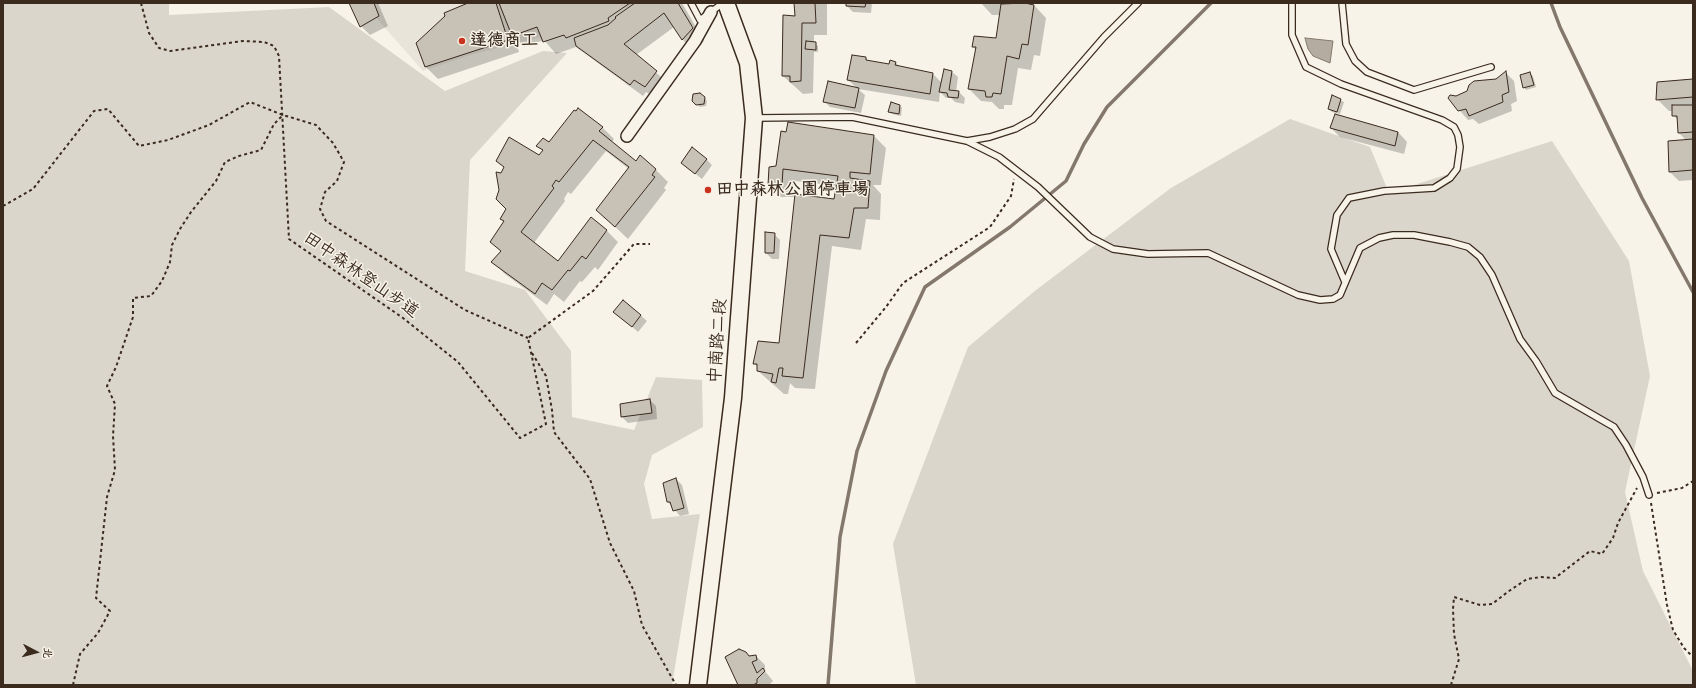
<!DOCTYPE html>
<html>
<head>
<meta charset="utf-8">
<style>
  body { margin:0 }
  #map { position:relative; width:1696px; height:688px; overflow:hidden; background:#f7f3e8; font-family:Caveat,"LXGW WenKai TC",sans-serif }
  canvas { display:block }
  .frame { position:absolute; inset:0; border:4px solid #3b2a1e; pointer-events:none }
  .north { position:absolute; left:16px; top:632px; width:40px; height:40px; -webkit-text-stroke:3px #f7f3e8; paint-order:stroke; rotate:96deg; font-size:11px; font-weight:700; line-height:16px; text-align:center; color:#3b2a1e }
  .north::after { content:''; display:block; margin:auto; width:14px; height:18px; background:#3b2a1e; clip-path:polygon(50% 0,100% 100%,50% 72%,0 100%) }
</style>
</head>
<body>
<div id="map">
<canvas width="1696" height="688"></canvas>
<div class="frame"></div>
<div class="north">北</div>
</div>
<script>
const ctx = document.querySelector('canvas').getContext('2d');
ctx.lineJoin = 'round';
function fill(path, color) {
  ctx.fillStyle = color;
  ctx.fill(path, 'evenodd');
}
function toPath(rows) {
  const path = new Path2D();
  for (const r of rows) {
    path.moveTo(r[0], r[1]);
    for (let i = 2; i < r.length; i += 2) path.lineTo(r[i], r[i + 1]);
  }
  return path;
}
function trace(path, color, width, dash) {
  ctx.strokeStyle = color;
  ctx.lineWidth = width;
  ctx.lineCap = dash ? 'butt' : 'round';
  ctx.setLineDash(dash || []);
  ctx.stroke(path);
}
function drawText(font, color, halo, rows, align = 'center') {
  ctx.font = font + ' Caveat,"LXGW WenKai TC",sans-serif';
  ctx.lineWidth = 3;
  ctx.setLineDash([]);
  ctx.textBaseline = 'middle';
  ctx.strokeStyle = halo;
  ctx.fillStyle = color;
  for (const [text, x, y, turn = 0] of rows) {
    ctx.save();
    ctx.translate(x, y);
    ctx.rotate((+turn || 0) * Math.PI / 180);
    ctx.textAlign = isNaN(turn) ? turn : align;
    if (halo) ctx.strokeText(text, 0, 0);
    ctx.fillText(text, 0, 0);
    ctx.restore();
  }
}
const built = toPath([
  [363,3,635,3,586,26,470,55,423,71]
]);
const green = toPath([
  [3,3,169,3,169,15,329,7,445,91,543,51,567,53,470,160,465,271,525,290,571,351,572,417,634,430,656,377,702,380,703,427,652,455,644,484,652,519,700,514,672,685,3,685],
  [1290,119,1370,147,1389,193,1552,141,1629,261,1650,376,1625,492,1643,571,1693,671,1693,685,916,685,893,544,968,347,1036,290,1171,188]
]);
const water = toPath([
  [1305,38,1333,41,1330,63,1313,56,1308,49,1305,38]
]);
const shadow = toPath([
  [350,3,378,3,388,26,370,35,361,26],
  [471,3,682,3,704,41,695,52,683,40,674,27,636,55,669,84,657,98,646,92,643,96,576,47,556,54,544,40,524,47,515,37,519,52,438,79,426,67,418,43],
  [795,3,827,3,827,35,814,35,814,43,818,46,818,52,814,52,813,93,803,94,783,76,796,17],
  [847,3,872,3,871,13,853,12,847,6],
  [981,3,1032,3,1046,18,1040,56,1034,55,1031,70,1018,68,1012,105,1004,105,1004,109,999,109,992,102,981,101,969,89,976,50,973,47,996,39,1000,15,992,15],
  [866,58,869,62,890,65,896,63,900,67,933,74,942,83,952,72,958,77,956,92,959,92,965,98,964,104,955,102,951,98,946,98,940,92,939,102,858,89,865,95,861,113,830,107,824,101,858,89,848,80],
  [1506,73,1514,81,1517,101,1511,104,1512,111,1479,124,1473,119,1468,120,1449,98,1456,97,1496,80],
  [1530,73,1533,76,1536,87,1526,90,1524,87],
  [1693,80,1693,180,1679,181,1670,172,1686,140,1679,133,1678,120,1673,115,1673,111,1669,111,1657,99],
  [1333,97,1344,102,1340,114,1332,112,1329,109],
  [705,98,707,101,706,106,700,107,693,101],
  [900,106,902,108,901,116,892,114,889,112],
  [602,127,614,139,612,142,636,162,640,156,656,170,668,182,664,188,666,190,628,239,610,222,629,169,606,151,571,194,568,192,564,199,565,201,534,243,558,262,606,230,618,242,598,270,595,267,582,282,580,281,564,302,554,294,547,305,505,274,493,262,501,252,492,242,505,222,501,218,508,209,500,190,501,174,505,168,497,160,539,156,543,151,538,146,550,144],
  [1331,128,1398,132,1407,142,1404,154,1340,137],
  [874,136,886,148,881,185,873,185,881,194,880,220,866,219,861,250,832,246,815,389,795,388,790,383,788,394,784,394,758,371,758,367,754,364,779,344,796,196,835,200,837,186,795,181,794,197,781,197,769,185,770,168,777,167],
  [706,159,712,165,702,179,682,163],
  [774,234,780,240,779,259,772,259,766,253],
  [624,301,647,321,638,332,621,317],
  [650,400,656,406,657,419,628,423,622,417],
  [676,479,682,485,689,514,680,516,668,502],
  [756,656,765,665,765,669,764,670,773,681,769,685,739,685,749,657]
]);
const stream = toPath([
  [1551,3,1560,27,1642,198,1693,292],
  [828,685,840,537,857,451,886,371,925,287,1010,227,1066,181,1084,144,1107,107,1211,3]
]);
const building = toPath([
  [349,3,374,3,379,16,360,27,349,3],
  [468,3,496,3,508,40,425,67,416,43,445,16,444,13,468,3],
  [499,3,630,3,608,18,609,21,566,38,564,35,543,42,537,27,512,36,499,3],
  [635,3,678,3,693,28,682,40,664,13,624,44,657,71,645,87,634,80,630,85,576,46,574,38,608,25,616,18,615,17,635,3],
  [794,3,815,3,816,23,802,23,801,81,790,82,790,76,782,76,783,15,795,16,794,3],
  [846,3,866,3,865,7,846,6,846,3],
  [1025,3,1034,5,1028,45,1022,44,1019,59,1007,56,1001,94,993,93,992,97,986,97,985,91,968,89,976,47,972,47,974,36,996,38,1001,4,1025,3],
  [806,41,816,42,816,50,805,49,806,41],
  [852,55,866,57,866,60,889,64,890,60,896,62,895,65,933,73,930,94,847,80,852,55],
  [944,69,952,71,949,90,959,91,958,98,948,97,947,93,939,92,944,69],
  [1506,71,1509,92,1502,95,1503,102,1469,116,1466,109,1458,111,1448,98,1450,95,1456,96,1467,91,1469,85,1474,81,1496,79,1506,71],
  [1530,72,1534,85,1523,88,1520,75,1530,72],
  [1693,79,1693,97,1656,100,1657,82,1693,79],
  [828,81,859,88,855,108,823,102,828,81],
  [700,93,705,97,704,104,696,105,692,101,693,94,700,93],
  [1332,95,1341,99,1337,112,1328,109,1332,95],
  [891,102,900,105,899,114,888,112,891,102],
  [1672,105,1693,105,1693,132,1678,133,1677,116,1672,116,1672,105],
  [578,108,603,127,599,131,636,161,640,155,656,169,652,175,655,177,615,227,596,210,629,167,593,140,559,182,556,180,552,186,554,188,521,232,558,261,591,217,607,230,586,259,582,256,570,271,568,270,552,290,542,283,535,294,491,262,501,251,490,242,504,221,500,219,506,209,496,199,499,190,496,172,501,173,504,167,496,161,509,137,539,155,543,150,536,146,543,138,549,142,574,110,576,111,578,108],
  [1335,114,1398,132,1395,146,1330,128,1335,114],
  [788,122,874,135,870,174,850,172,850,178,870,181,868,208,854,208,849,238,820,235,803,378,782,376,783,368,779,368,776,383,771,382,773,374,757,371,757,364,753,364,758,341,779,343,795,194,834,199,838,176,783,169,782,185,768,185,769,167,776,166,781,131,786,132,788,122],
  [1693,139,1693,170,1669,172,1668,141,1693,139],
  [692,147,707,159,695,174,681,163,692,147],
  [765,232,775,233,774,253,765,253,765,232],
  [623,300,641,315,632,327,613,312,623,300],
  [650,399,652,413,621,417,620,404,650,399],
  [676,478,684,508,673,511,670,502,667,502,663,483,676,478],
  [739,649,746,652,749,656,756,655,757,660,752,662,757,673,763,668,765,671,757,679,757,683,753,685,738,685,725,657,739,649]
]);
const path = toPath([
  [141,3,149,33,159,48,170,51,243,41,264,42,274,46,279,56,289,239,403,318,458,362,520,438,546,424,528,338,593,291,634,244,650,244],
  [3,206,33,189,94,111,108,109,139,146,168,140,209,125,250,102,283,115,316,125,333,143,344,162,337,181,325,192,320,209,326,221,465,310,528,338],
  [856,343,886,307,903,283,990,227,1011,196,1014,179],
  [532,353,546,376,552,410,554,432,590,479,610,543,634,591,642,625,676,685],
  [1657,493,1682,488,1693,481],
  [1651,503,1667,605,1673,630,1684,648,1693,657],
  [73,685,80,654,98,633,110,611,96,598,107,497,115,470,113,436,115,404,107,386,116,367,133,317,133,298,151,296,162,281,170,262,172,245,180,229,191,212,216,181,225,162,239,156,261,150,274,124,283,115],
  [1451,685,1459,659,1454,634,1453,609,1454,597,1480,605,1492,604,1509,591,1527,579,1541,577,1555,578,1590,551,1602,554,1613,538,1618,523,1637,488]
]);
const service = toPath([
  [691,3,700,20,723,3],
  [1292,3,1292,35,1306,67,1341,84,1442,120,1454,127,1458,135,1460,147,1457,169,1450,178,1434,188,1384,191,1349,198,1337,215,1331,249,1345,282],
  [1342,3,1346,44,1355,61,1367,72,1414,90,1491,67],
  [755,118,852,117,967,141,999,157,1038,187,1090,237,1113,249,1148,254,1208,253,1298,295,1320,300,1333,299,1340,295,1360,248,1379,238,1393,235,1414,235,1450,242,1468,247,1480,257,1492,275,1520,339,1536,361,1555,393,1614,427,1626,445,1643,477,1649,495],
  [967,141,990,137,1015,129,1033,119,1104,37,1138,3]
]);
const minor = toPath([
  [627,136,695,41,711,12]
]);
const secondary = toPath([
  [698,685,733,398,754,118,748,63,726,3]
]);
const markers = [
  [462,41,4,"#c8321e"],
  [708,190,4,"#c8321e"]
];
const poiNames = [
  ["達德商工",470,41],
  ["田中森林公園停車場",716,190]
];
const streetNames = [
  ["田中森林登山步道",361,275,35],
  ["中南路二段",718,341,-86]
];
fill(built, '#e9e4d9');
fill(green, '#dbd6cb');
fill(water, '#b4aca0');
trace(water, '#84786c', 1);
fill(shadow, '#0003');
trace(stream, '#84786c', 3.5);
fill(building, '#c8c1b6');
trace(building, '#3b2a1e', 1);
trace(service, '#3b2a1e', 8);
trace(minor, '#3b2a1e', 14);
trace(secondary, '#3b2a1e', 19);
trace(path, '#3b2a1e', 2, [3, 3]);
trace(service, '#f7f3e8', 5.5);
trace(minor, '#f7f3e8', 11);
trace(secondary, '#f7f3e8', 16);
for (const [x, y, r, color] of markers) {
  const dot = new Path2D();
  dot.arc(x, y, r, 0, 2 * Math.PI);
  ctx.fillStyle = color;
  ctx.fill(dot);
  trace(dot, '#f7f3e8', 1.5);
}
drawText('bold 17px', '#3b2a1e', '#f7f3e8', poiNames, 'left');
drawText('17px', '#3b2a1e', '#f7f3e8', streetNames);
</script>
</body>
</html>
